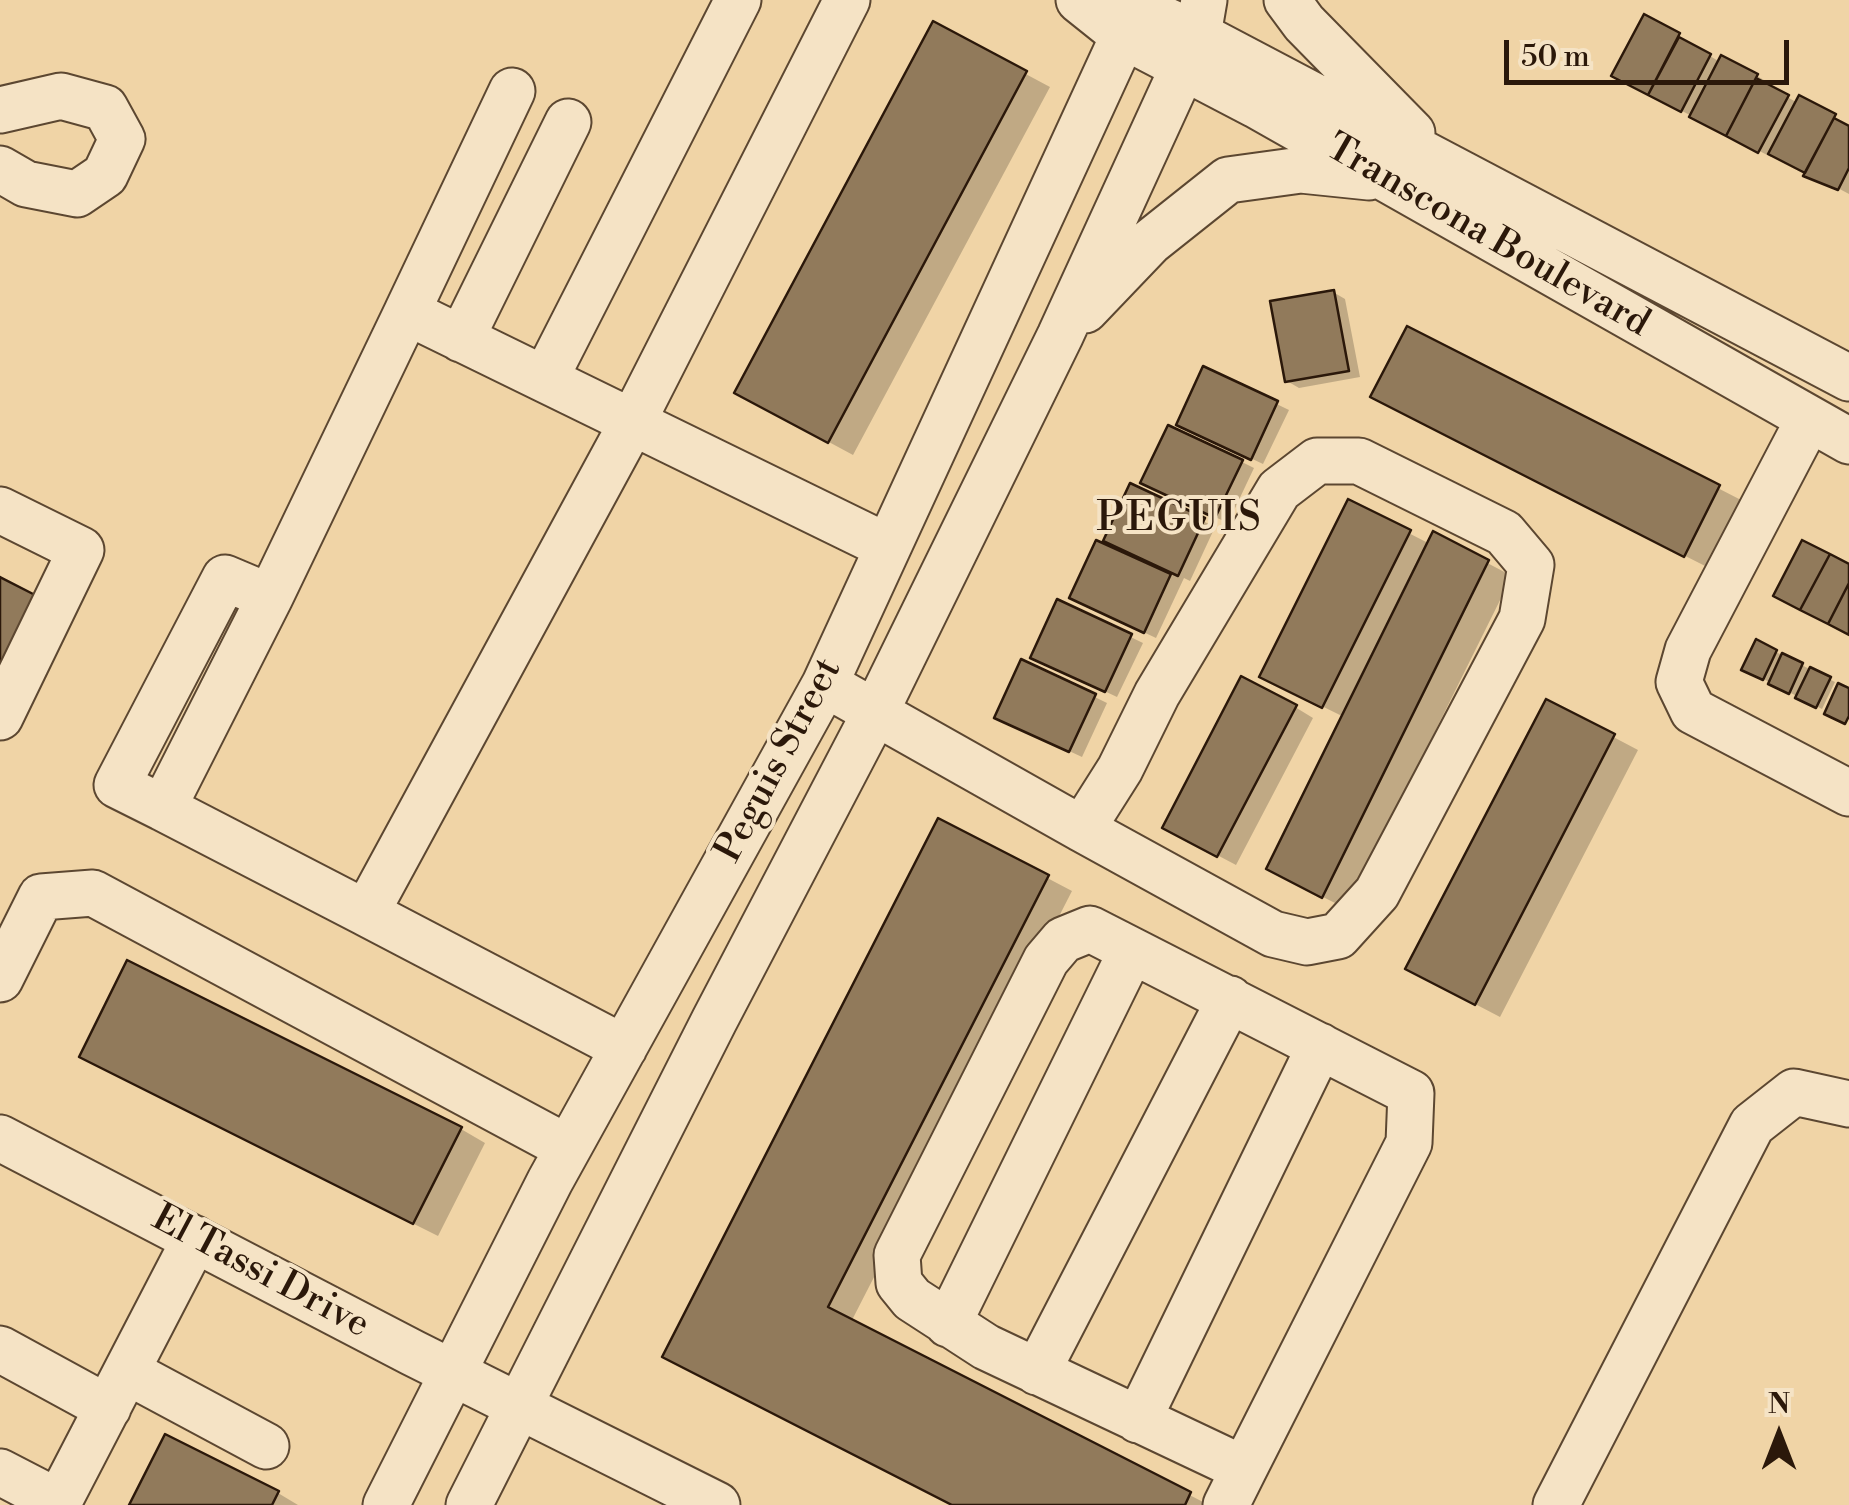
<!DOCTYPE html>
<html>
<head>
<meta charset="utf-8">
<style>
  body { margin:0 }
  #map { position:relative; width:1849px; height:1505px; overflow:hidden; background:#f0d4a6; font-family:"Libre Bodoni",serif }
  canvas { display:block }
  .north { position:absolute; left:1729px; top:1385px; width:100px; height:100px; -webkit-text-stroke:8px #f5e3c5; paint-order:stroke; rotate:0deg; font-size:28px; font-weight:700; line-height:40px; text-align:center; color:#2b180a }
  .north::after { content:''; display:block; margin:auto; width:35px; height:45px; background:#2b180a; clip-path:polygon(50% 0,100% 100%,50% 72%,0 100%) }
  .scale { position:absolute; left:1504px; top:40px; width:285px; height:45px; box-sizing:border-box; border:5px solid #2b180a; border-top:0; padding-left:12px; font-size:30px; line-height:35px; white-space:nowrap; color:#2b180a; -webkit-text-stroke:8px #f5e3c5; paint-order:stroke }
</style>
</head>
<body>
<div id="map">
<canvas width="1849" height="1505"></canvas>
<div class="north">N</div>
<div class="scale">50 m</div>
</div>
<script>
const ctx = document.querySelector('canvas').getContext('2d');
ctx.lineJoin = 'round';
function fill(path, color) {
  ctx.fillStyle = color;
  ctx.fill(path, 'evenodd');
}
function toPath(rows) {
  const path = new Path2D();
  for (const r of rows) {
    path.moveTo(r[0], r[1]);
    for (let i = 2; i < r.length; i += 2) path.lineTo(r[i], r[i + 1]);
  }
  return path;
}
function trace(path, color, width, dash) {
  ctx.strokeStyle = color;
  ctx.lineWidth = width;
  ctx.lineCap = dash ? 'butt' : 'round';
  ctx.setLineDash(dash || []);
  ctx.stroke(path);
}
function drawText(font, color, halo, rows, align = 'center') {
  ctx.font = font + ' "Libre Bodoni",serif';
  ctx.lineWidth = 8;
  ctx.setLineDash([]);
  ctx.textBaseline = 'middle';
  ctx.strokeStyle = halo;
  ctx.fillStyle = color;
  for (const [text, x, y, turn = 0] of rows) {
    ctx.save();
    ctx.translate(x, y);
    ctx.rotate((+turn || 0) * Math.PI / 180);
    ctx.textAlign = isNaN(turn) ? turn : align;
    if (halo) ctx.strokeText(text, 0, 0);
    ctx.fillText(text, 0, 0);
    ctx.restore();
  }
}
const shadow = toPath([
  [1645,17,1720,62,1757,76,1769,83,1767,86,1798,103,1800,98,1849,127,1849,194,1834,186,1832,189,1773,154,1771,157,1626,82],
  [934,25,1050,87,853,455,762,406],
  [1333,292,1345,299,1360,377,1299,388,1287,381],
  [1408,329,1743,501,1709,568,1398,410],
  [1204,369,1289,410,1263,464,1191,430],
  [1242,462,1254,468,1228,523,1155,489],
  [1131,486,1215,527,1190,581,1184,578,1156,638,1084,604,1103,546],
  [1350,503,1430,544,1434,535,1512,576,1347,909,1293,882,1344,717,1281,686],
  [1058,602,1143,643,1117,697,1045,663],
  [1776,652,1835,682,1822,709,1744,669],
  [1023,662,1107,703,1082,757,1009,723],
  [1547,702,1638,750,1500,1017,1433,982],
  [1295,707,1313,718,1236,865,1183,837],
  [939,821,1072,891,851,1322,1209,1505,954,1505,689,1370],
  [106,1070,461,1129,485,1143,438,1236],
  [166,1438,278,1493,298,1505,132,1505]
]);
const building = toPath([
  [1644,14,1680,33,1648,95,1611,76,1644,14],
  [933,21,1027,71,828,443,734,393,933,21],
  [1679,37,1711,54,1681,112,1648,95,1679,37],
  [1721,55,1758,74,1726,136,1689,117,1721,55],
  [1756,78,1789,95,1758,153,1726,136,1756,78],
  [1799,95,1836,114,1805,173,1768,154,1799,95],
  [1834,118,1849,126,1849,168,1838,190,1803,176,1834,118],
  [1334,290,1349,371,1285,382,1270,301,1334,290],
  [1407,326,1720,485,1684,557,1370,397,1407,326],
  [1203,366,1278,401,1251,460,1176,425,1203,366],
  [1168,425,1243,460,1215,518,1140,483,1168,425],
  [1130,483,1205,518,1178,576,1103,541,1130,483],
  [1348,499,1411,530,1322,708,1259,677,1348,499],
  [1433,531,1489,560,1322,898,1266,869,1433,531],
  [1096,540,1171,574,1144,633,1069,598,1096,540],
  [1802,540,1830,554,1800,610,1773,596,1802,540],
  [1830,554,1849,564,1849,583,1828,624,1800,610,1830,554],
  [0,577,35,595,0,665,0,577],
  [1849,583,1849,635,1828,624,1849,583],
  [1057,599,1132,634,1105,692,1030,658,1057,599],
  [1756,639,1777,650,1763,680,1741,670,1756,639],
  [1782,653,1803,663,1789,694,1768,684,1782,653],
  [1021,659,1096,694,1069,752,994,718,1021,659],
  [1810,667,1831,677,1816,708,1795,698,1810,667],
  [1241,676,1297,705,1217,857,1162,828,1241,676],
  [1838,683,1849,688,1849,716,1845,724,1824,714,1838,683],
  [1546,699,1615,734,1475,1005,1405,969,1546,699],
  [938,818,1049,875,828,1307,1191,1492,1185,1505,952,1505,662,1357,938,818],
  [127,960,462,1127,413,1224,79,1057,127,960],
  [165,1434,279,1491,272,1505,129,1505,165,1434]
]);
const minor = toPath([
  [1079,0,1124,36,1256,105,1849,441],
  [1121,0,1198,35,1849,378],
  [1287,0,1304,23,1412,133],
  [512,91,407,312,888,547],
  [0,110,61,96,105,108,122,139,105,175,77,194,26,184,0,169],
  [1085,310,1150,242,1228,180,1301,170,1369,177],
  [407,312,270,597,163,808,366,913,632,423,847,0],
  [461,339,568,122],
  [545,379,738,0],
  [1809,419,1688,650,1679,682,1693,711,1849,793],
  [0,510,81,550,0,717],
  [825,684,1082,829,1273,934,1307,942,1338,936,1377,893,1522,619,1531,565,1504,533,1359,461,1317,461,1279,490,1157,694,1120,769,1082,829],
  [163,808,117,785,225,578,270,597],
  [366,913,624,1048],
  [0,979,41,897,93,893,568,1148],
  [0,1138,413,1353,717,1505],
  [948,1324,1131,952],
  [0,1349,108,1408],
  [128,1372,266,1446],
  [1037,1372,1230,999],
  [1138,1420,1320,1046],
  [0,1472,58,1502],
  [57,1505,195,1239],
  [386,1505,550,1181,825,684,1140,0],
  [469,1505,714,1021,875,713,1060,336,1198,35,1204,0],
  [1226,1505,1244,1469,1409,1143,1411,1093,1090,929,1063,940,1046,960,897,1255,899,1283,912,1299,986,1347,1244,1469],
  [1556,1505,1752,1125,1794,1092,1849,1104]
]);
const streetNames = [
  ["Transcona Boulevard",1487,237,30],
  ["Peguis Street",780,761,-62],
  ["El Tassi Drive",260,1273,28]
];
const neighbourhoodNames = [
  ["PEGUIS",1180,520]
];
fill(shadow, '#0003');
fill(building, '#917a5b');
trace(building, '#2b180a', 2.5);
trace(minor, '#5c4731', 49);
trace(minor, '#f5e3c5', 45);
drawText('38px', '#2b180a', '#f5e3c5', streetNames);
ctx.letterSpacing = '2.5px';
drawText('40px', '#2b180a', '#f5e3c5', neighbourhoodNames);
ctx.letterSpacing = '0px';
</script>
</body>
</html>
